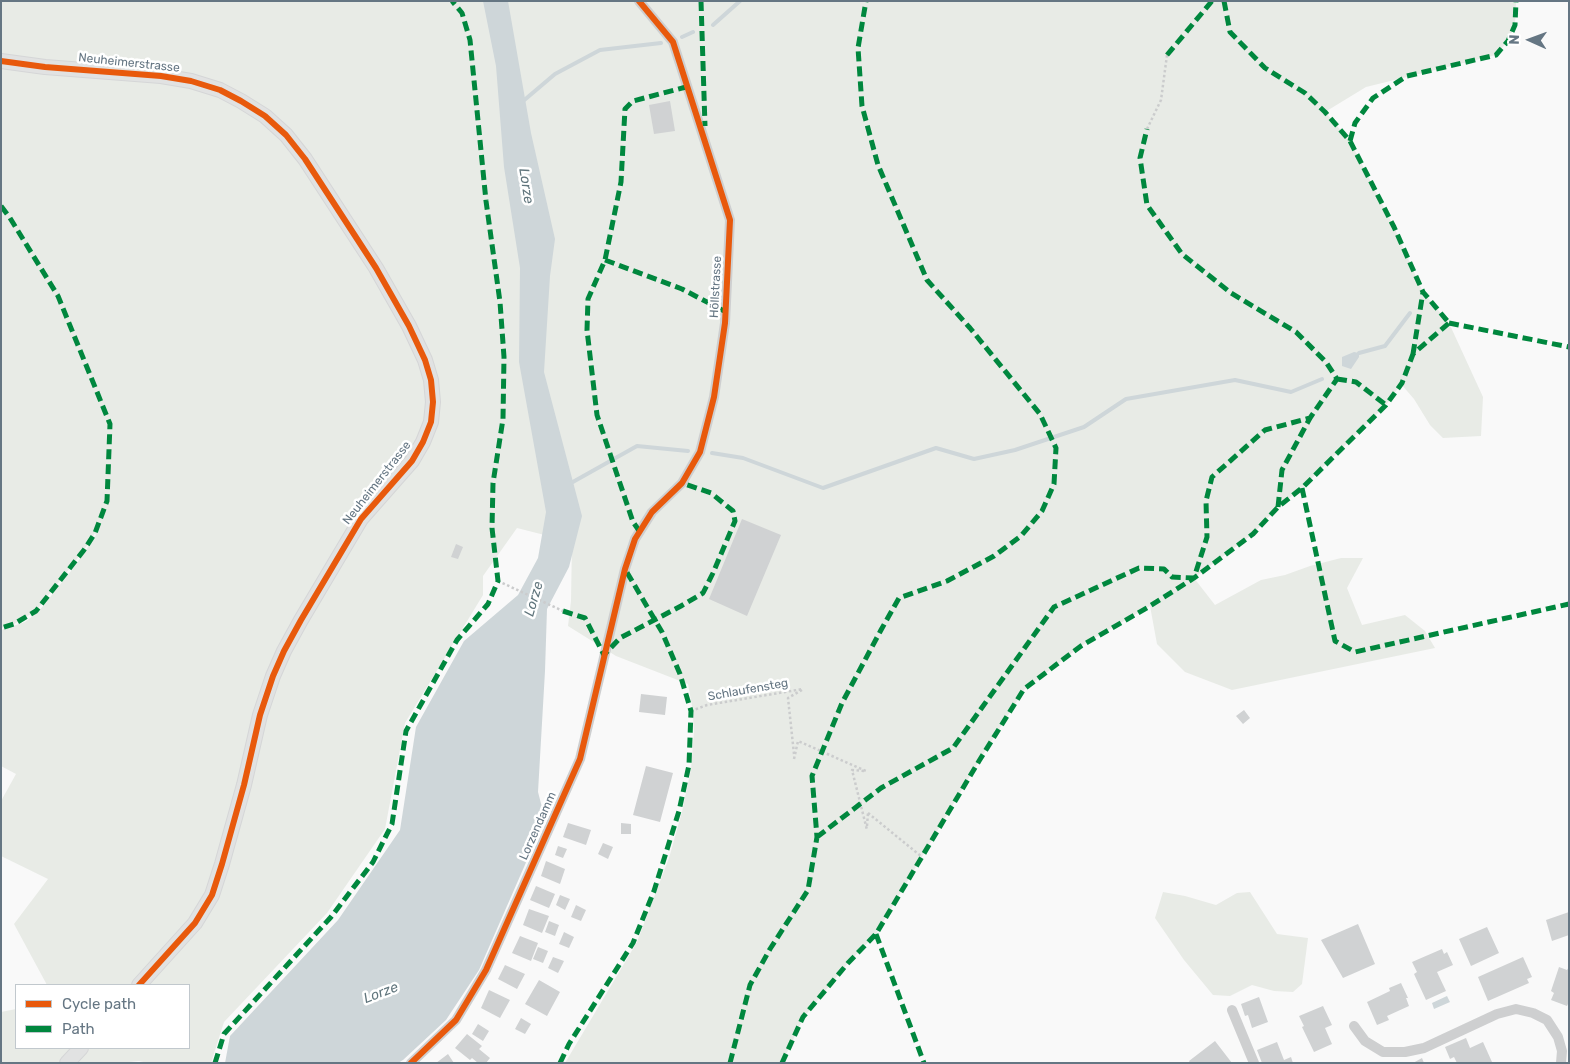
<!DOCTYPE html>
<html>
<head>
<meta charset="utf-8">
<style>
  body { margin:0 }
  #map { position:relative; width:1570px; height:1064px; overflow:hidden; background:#f9f9f9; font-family:Rubik,sans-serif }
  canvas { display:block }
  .frame { position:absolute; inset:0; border:2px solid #657683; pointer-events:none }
  .legend { position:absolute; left:15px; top:984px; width:175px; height:65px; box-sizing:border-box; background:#fff; border:1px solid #c1c8cd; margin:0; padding:6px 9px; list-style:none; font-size:15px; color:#657683 }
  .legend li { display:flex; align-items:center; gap:10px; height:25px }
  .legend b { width:25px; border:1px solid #c1c8cd }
  .north { position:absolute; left:1505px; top:15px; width:50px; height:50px; -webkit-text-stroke:4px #fff; paint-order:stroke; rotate:272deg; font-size:14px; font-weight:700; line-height:20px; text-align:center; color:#657683 }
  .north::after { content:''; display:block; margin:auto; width:18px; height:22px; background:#657683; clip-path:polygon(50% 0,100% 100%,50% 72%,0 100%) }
</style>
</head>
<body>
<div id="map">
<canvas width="1570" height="1064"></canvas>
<div class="frame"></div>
<ul class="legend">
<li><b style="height:6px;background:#e8590c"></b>Cycle path</li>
<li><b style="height:6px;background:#00873e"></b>Path</li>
</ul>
<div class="north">N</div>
</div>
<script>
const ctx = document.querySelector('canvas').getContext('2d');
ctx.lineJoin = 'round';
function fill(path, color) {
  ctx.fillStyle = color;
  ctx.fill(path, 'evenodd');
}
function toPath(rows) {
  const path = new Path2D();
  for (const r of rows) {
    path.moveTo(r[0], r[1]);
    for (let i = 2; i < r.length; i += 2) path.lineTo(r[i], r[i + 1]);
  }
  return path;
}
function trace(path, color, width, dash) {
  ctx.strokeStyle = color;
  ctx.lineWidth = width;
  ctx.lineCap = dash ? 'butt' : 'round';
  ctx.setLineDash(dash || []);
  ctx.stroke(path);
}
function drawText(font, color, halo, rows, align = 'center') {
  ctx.font = font + ' Rubik,sans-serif';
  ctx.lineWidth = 5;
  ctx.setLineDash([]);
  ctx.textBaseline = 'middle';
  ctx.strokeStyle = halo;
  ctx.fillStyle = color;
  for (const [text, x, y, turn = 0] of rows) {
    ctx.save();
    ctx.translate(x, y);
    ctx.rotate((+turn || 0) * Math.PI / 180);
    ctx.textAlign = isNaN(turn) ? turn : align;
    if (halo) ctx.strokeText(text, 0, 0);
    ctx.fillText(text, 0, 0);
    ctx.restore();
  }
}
const green = toPath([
  [1,1,1516,1,1515,25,1508,41,1496,55,1366,87,1325,112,1350,141,1394,227,1423,292,1449,323,1483,397,1481,436,1443,438,1430,425,1414,399,1401,384,1386,405,1302,488,1278,507,1253,534,1194,578,1215,605,1261,580,1285,575,1310,566,1341,558,1363,558,1347,588,1362,625,1405,615,1425,631,1435,648,1232,690,1185,672,1157,644,1150,606,1081,646,1024,690,979,761,876,934,848,963,804,1017,782,1063,565,1063,637,942,669,858,682,812,691,769,694,731,692,706,688,684,616,656,568,626,571,601,572,542,517,528,483,576,483,595,405,723,385,829,327,913,224,1022,211,1063,148,1063,139,1061,120,1063,1,1063,1,1012,16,1009,16,1048,189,1048,189,985,47,985,14,924,48,879,1,856,1,801,16,774,1,766,1,630,25,622,39,611,75,566,96,535,95,533,84,550,36,611,14,624,1,628],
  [1163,892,1185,896,1216,905,1237,893,1250,892,1277,934,1308,938,1302,984,1293,992,1274,991,1252,985,1230,996,1213,995,1184,960,1155,918]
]);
const water = toPath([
  [483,1,508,1,531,133,555,239,550,276,544,372,582,516,569,567,547,609,545,671,538,792,545,819,479,970,446,1020,403,1060,398,1063,225,1063,230,1036,338,920,400,830,416,727,464,641,518,595,538,558,546,512,519,362,520,268,504,167,496,66],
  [1354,352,1359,353,1359,357,1351,369,1342,366,1342,357],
  [1447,996,1450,1002,1434,1009,1432,1003]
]);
const stream = toPath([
  [713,25,740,1],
  [682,37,693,32],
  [522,102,555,74,600,50,661,43],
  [1359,353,1385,346,1410,313],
  [712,453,743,458,823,488,936,448,974,459,1015,450,1084,427,1126,399,1235,380,1291,392,1322,379],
  [571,483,637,446,688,451]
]);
const building = toPath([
  [670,101,675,131,654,134,649,105],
  [742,519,781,535,747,616,709,599],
  [456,544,463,547,458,559,451,557],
  [641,694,667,697,665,715,639,712],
  [1244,710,1250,718,1243,724,1236,716],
  [646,766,673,773,660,822,633,815],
  [568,823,591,830,586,845,563,837],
  [621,823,631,824,631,834,621,834],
  [603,843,613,847,608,859,598,854],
  [558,846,567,849,563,858,555,855],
  [546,861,565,869,560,884,541,876],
  [536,886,555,894,549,908,530,900],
  [560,895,570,899,565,910,556,905],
  [576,905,586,910,581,921,571,917],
  [529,909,549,916,542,933,523,925],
  [1569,912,1569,935,1552,941,1546,920],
  [549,921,559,925,555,936,545,932],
  [1358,924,1375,964,1343,978,1321,940],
  [1487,927,1499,953,1471,966,1459,939],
  [564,932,574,937,569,948,559,944],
  [520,936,538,943,531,961,512,953],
  [538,947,548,951,543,963,533,959],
  [1442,949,1444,954,1447,952,1453,965,1437,972,1446,991,1426,1000,1414,974,1417,972,1412,962],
  [553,957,564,961,558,973,548,968],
  [1523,957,1532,977,1527,979,1529,983,1488,1001,1478,977],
  [505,965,525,974,517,989,498,979],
  [1559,967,1567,970,1569,967,1569,1002,1567,1006,1551,1000,1554,993,1551,991],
  [539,980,560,992,547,1016,525,1004],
  [1401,983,1408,998,1406,998,1409,1006,1387,1016,1389,1020,1377,1025,1367,1002,1390,991,1389,988],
  [489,990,510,1000,500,1018,481,1008],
  [1259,997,1268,1022,1252,1028,1248,1015,1245,1016,1241,1004],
  [1323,1006,1332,1025,1325,1028,1332,1044,1314,1052,1302,1027,1304,1026,1299,1016],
  [521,1018,531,1024,525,1034,515,1029],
  [478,1024,489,1031,483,1041,472,1034],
  [467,1034,482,1046,479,1049,490,1058,486,1063,478,1063,472,1058,470,1060,455,1048],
  [1466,1038,1470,1048,1483,1042,1492,1062,1457,1063,1454,1057,1450,1059,1445,1047],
  [1215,1041,1232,1063,1190,1063,1189,1061],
  [1277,1042,1284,1060,1291,1057,1293,1063,1262,1063,1257,1050],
  [448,1054,454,1063,436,1063],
  [1422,1058,1424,1063,1413,1063]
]);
const path = toPath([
  [1147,129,1161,100,1167,55],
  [498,581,563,611],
  [691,711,707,705,803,689],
  [794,754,788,698,802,690],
  [794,759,798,741,866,771],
  [864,771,852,770,867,830],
  [868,813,922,857],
  [867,826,868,813]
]);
const street = toPath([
  [1232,1010,1254,1063],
  [1354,1026,1365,1041,1383,1052,1405,1052,1424,1048,1497,1014,1516,1009,1533,1013,1547,1020,1558,1037,1562,1051,1561,1063],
  [411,1063,456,1020,486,970,580,759,625,569,635,539,652,512,682,483,700,452,714,397,725,323,730,220,673,42,639,1]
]);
const secondary = toPath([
  [1,61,45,67,161,76,191,81,220,90,241,101,265,116,286,135,305,159,376,268,409,326,425,360,431,380,433,402,431,422,423,442,412,461,361,519,301,620,284,651,273,676,260,715,244,785,222,864,212,895,195,923,139,985],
  [67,1063,81,1048]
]);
const quiet = toPath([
  [701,1,705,126],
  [1224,1,1230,32,1265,68,1305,93,1325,112,1350,141,1394,227,1423,292,1449,323],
  [1167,55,1212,1],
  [1350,141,1355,123,1373,98,1407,76,1496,55,1508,41,1515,25,1516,1],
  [1,206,10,218,58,296,110,424,107,501,95,533,84,550,36,611,14,624,1,628],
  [605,260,682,289,726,312],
  [1449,323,1569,347],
  [1413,354,1423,292],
  [1337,379,1356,382,1386,405],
  [1302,488,1335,641,1355,652,1569,604],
  [1278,507,1282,470,1310,418],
  [640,532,633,522,597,415,587,330,588,299,605,260,621,182,625,109,633,101,686,87],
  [563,611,585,618,604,655,620,638,681,606,703,593,713,573,735,521,733,511,711,493,682,483],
  [817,837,881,788,953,748,1054,607,1139,568,1164,569,1172,577,1194,578,1207,537,1206,501,1212,477,1265,430,1310,418,1337,379,1326,362,1296,332,1231,293,1182,254,1147,205,1140,158,1147,129],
  [876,934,924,1063],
  [215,1063,224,1034,331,917,373,862,392,824,406,731,457,640,488,604,498,581,492,528,493,483,503,419,504,357,500,302,486,201,470,40,462,13,452,1],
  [560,1063,569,1044,633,943,654,891,679,811,689,765,691,711,680,674,662,632,625,569],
  [730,1063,750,985,770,949,808,890,817,837,812,776,842,703,881,630,899,598,947,581,994,556,1021,536,1042,511,1054,484,1056,448,1040,414,970,328,927,280,878,165,862,106,858,48,866,1],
  [782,1063,803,1017,848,963,876,934,979,761,1024,689,1081,646,1150,606,1194,578,1253,534,1278,507,1302,488,1386,405,1402,383,1413,354,1449,323]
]);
const cycleway = toPath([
  [1,61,45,67,161,76,191,81,220,90,241,101,265,116,286,135,305,159,376,268,409,326,425,360,431,380,433,402,431,422,423,442,412,461,361,519,301,620,284,651,273,676,260,715,244,785,222,864,212,895,195,923,139,985],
  [411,1063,456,1020,486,970,580,759,625,569,635,539,652,512,682,483,700,452,714,397,725,323,730,220,673,42,639,1]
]);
const streetNames = [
  ["Neuheimerstrasse",129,63,6],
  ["Höllstrasse",716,287,-87],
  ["Neuheimerstrasse",377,483,-52],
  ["Schlaufensteg",748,690,-10],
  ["Lorzendamm",538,826,-66]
];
const waterNames = [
  ["Lorze",526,186,81],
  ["Lorze",534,599,-74],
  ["Lorze",381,993,-21]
];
fill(green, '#e8ebe6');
fill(water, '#ced6d9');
trace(stream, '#ced6d9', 4);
fill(building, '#d0d2d3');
trace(secondary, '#d5d6d7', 16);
trace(path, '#cbcccd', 2.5, [2.5, 2.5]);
trace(street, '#cecfd0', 10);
trace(secondary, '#e1e2e2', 14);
trace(quiet, '#00873e', 5, [10, 5]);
trace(cycleway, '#e8590c', 6);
drawText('12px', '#657683', '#fff', streetNames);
drawText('italic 14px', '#60757c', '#fff', waterNames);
</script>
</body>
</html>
